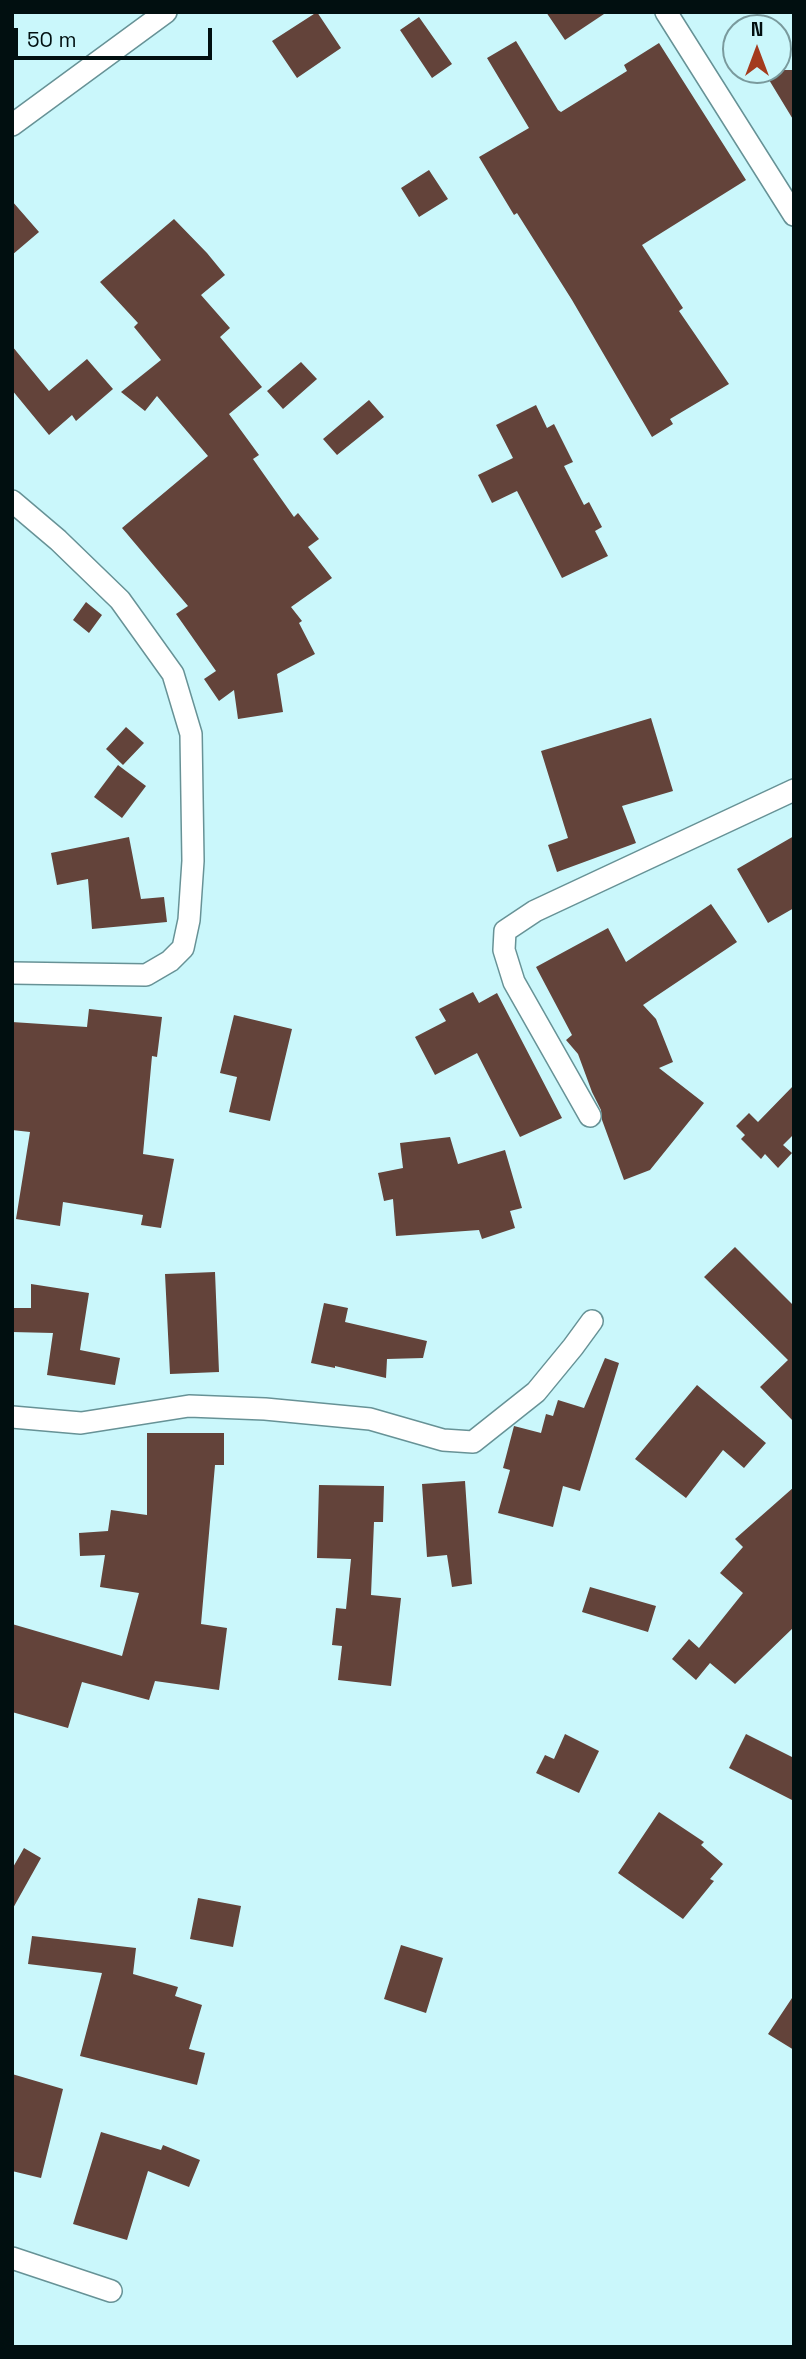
<!DOCTYPE html>
<html>
<head>
<meta charset="utf-8">
<style>
  body { margin:0 }
  #map { position:relative; width:806px; height:2359px; overflow:hidden; background:#caf7fb; font-family:"Space Grotesk",sans-serif }
  canvas { display:block }
  .frame { position:absolute; inset:0; border:14px solid #010f10; pointer-events:none }
  .north { position:absolute; left:722px; top:14px; width:70px; height:70px; box-sizing:border-box; background:#caf7fb; border:2px solid #7a9a9d; border-radius:50%; rotate:0deg; font-size:19px; font-weight:700; line-height:28px; text-align:center; color:#010f10 }
  .north::after { content:''; display:block; margin:auto; width:24px; height:32px; background:#a33b1e; clip-path:polygon(50% 0,100% 100%,50% 72%,0 100%) }
  .scale { position:absolute; left:14px; top:28px; width:198px; height:32px; box-sizing:border-box; border:4px solid #010f10; border-top:0; padding-left:9px; font-size:21px; line-height:24px; white-space:nowrap; color:#010f10; -webkit-text-stroke:5px #caf7fb; paint-order:stroke }
</style>
</head>
<body>
<div id="map">
<canvas width="806" height="2359"></canvas>
<div class="frame"></div>
<div class="north">N</div>
<div class="scale">50 m</div>
</div>
<script>
const ctx = document.querySelector('canvas').getContext('2d');
ctx.lineJoin = 'round';
function fill(path, color) {
  ctx.fillStyle = color;
  ctx.fill(path, 'evenodd');
}
function toPath(rows) {
  const path = new Path2D();
  for (const r of rows) {
    path.moveTo(r[0], r[1]);
    for (let i = 2; i < r.length; i += 2) path.lineTo(r[i], r[i + 1]);
  }
  return path;
}
function trace(path, color, width, dash) {
  ctx.strokeStyle = color;
  ctx.lineWidth = width;
  ctx.lineCap = dash ? 'butt' : 'round';
  ctx.setLineDash(dash || []);
  ctx.stroke(path);
}
const building = toPath([
  [317,12,341,48,297,78,272,41],
  [546,12,607,12,565,40],
  [419,17,452,64,432,78,400,30],
  [516,41,558,110,561,112,627,71,624,65,659,43,746,180,642,245,683,308,679,311,729,384,670,419,673,424,652,437,572,300,517,213,514,215,479,157,529,128,487,58],
  [763,70,794,70,794,121],
  [429,170,448,199,419,217,401,188],
  [12,201,39,232,12,255],
  [174,219,207,253,225,275,201,295,230,328,220,337,262,387,229,414,259,455,253,459,294,517,298,513,319,539,308,547,332,578,291,607,302,621,299,623,315,654,277,674,283,712,238,719,234,690,219,701,204,679,216,671,176,614,188,606,122,528,208,456,157,396,145,411,121,392,161,360,134,327,138,323,100,282],
  [12,346,49,391,87,359,113,389,76,421,72,415,49,435,12,390],
  [301,362,317,379,283,409,267,391],
  [369,400,384,417,337,455,323,439],
  [536,405,547,428,554,424,573,462,564,466,584,505,589,502,602,527,595,531,608,556,562,578,517,491,492,503,478,475,513,458,496,425],
  [86,602,102,615,89,633,73,620],
  [651,718,673,791,622,806,636,843,557,872,548,845,568,838,541,751],
  [126,727,144,743,123,765,106,749],
  [118,765,146,786,122,818,94,797],
  [794,836,794,908,768,923,737,869],
  [129,837,141,899,164,897,167,922,92,929,88,879,57,885,51,853],
  [711,904,737,942,643,1005,656,1019,673,1062,659,1068,704,1103,650,1170,624,1180,602,1120,601,1110,592,1092,578,1054,566,1040,572,1035,536,967,608,928,626,962],
  [473,992,479,1003,497,993,562,1118,520,1137,477,1053,435,1075,415,1037,446,1021,439,1009],
  [89,1009,162,1017,157,1057,152,1056,143,1154,174,1159,161,1228,141,1225,143,1215,63,1202,60,1226,16,1219,30,1132,12,1130,12,1022,87,1027],
  [234,1015,292,1029,270,1121,229,1112,237,1077,220,1073],
  [794,1085,794,1134,783,1145,792,1153,778,1168,765,1154,761,1159,741,1139,745,1135,736,1126,749,1113,758,1122],
  [450,1137,458,1164,505,1150,522,1208,510,1211,515,1228,482,1239,479,1230,396,1236,393,1199,384,1201,378,1173,403,1168,400,1143],
  [735,1247,794,1306,794,1422,760,1387,788,1360,704,1277],
  [215,1272,219,1372,170,1374,165,1274],
  [31,1284,89,1293,80,1350,120,1358,115,1385,47,1375,53,1333,12,1332,12,1308,31,1308],
  [324,1303,348,1308,345,1322,427,1341,423,1358,387,1359,386,1378,335,1366,335,1368,311,1363],
  [605,1358,619,1363,580,1491,563,1486,553,1527,498,1513,510,1470,503,1468,514,1426,541,1433,546,1414,553,1416,558,1400,584,1408],
  [697,1385,766,1443,744,1468,723,1450,686,1498,635,1459],
  [147,1433,224,1433,224,1465,215,1465,201,1624,227,1628,219,1690,155,1681,149,1700,82,1682,68,1728,12,1712,12,1624,122,1656,139,1593,100,1587,105,1555,80,1556,79,1533,108,1531,111,1510,147,1515],
  [465,1481,472,1584,452,1587,447,1555,427,1557,422,1484],
  [319,1485,384,1486,383,1522,374,1522,371,1595,401,1598,391,1686,338,1680,342,1646,332,1645,336,1608,346,1609,351,1559,317,1558],
  [794,1487,794,1627,735,1684,710,1663,696,1680,672,1659,689,1639,699,1648,743,1593,720,1573,743,1547,735,1539],
  [590,1587,656,1606,648,1632,582,1612],
  [565,1734,599,1751,579,1793,536,1773,545,1755,554,1759],
  [746,1734,794,1758,794,1801,729,1768],
  [659,1812,704,1842,701,1845,723,1864,710,1879,714,1881,683,1919,618,1873],
  [24,1848,41,1858,12,1910,12,1869],
  [198,1898,241,1906,233,1947,190,1939],
  [32,1936,136,1948,133,1974,178,1987,175,1996,202,2005,189,2049,205,2053,197,2085,80,2056,102,1973,28,1964],
  [401,1945,443,1958,426,2013,384,1999],
  [794,1995,794,2050,768,2034],
  [12,2074,63,2089,41,2178,12,2171],
  [101,2132,161,2150,163,2145,200,2160,189,2187,148,2171,127,2240,73,2224]
]);
const minor = toPath([
  [666,12,794,215],
  [12,125,166,12],
  [12,501,58,540,120,600,173,674,191,734,193,861,189,920,183,948,170,961,146,975,12,973],
  [590,1116,514,982,504,950,505,931,535,911,794,790],
  [12,1417,81,1423,189,1406,265,1409,370,1419,443,1440,473,1442,536,1392,573,1347,592,1321],
  [12,2258,111,2291]
]);
fill(building, '#63433a');
trace(minor, '#679296', 24);
trace(minor, '#fff', 21);
</script>
</body>
</html>
